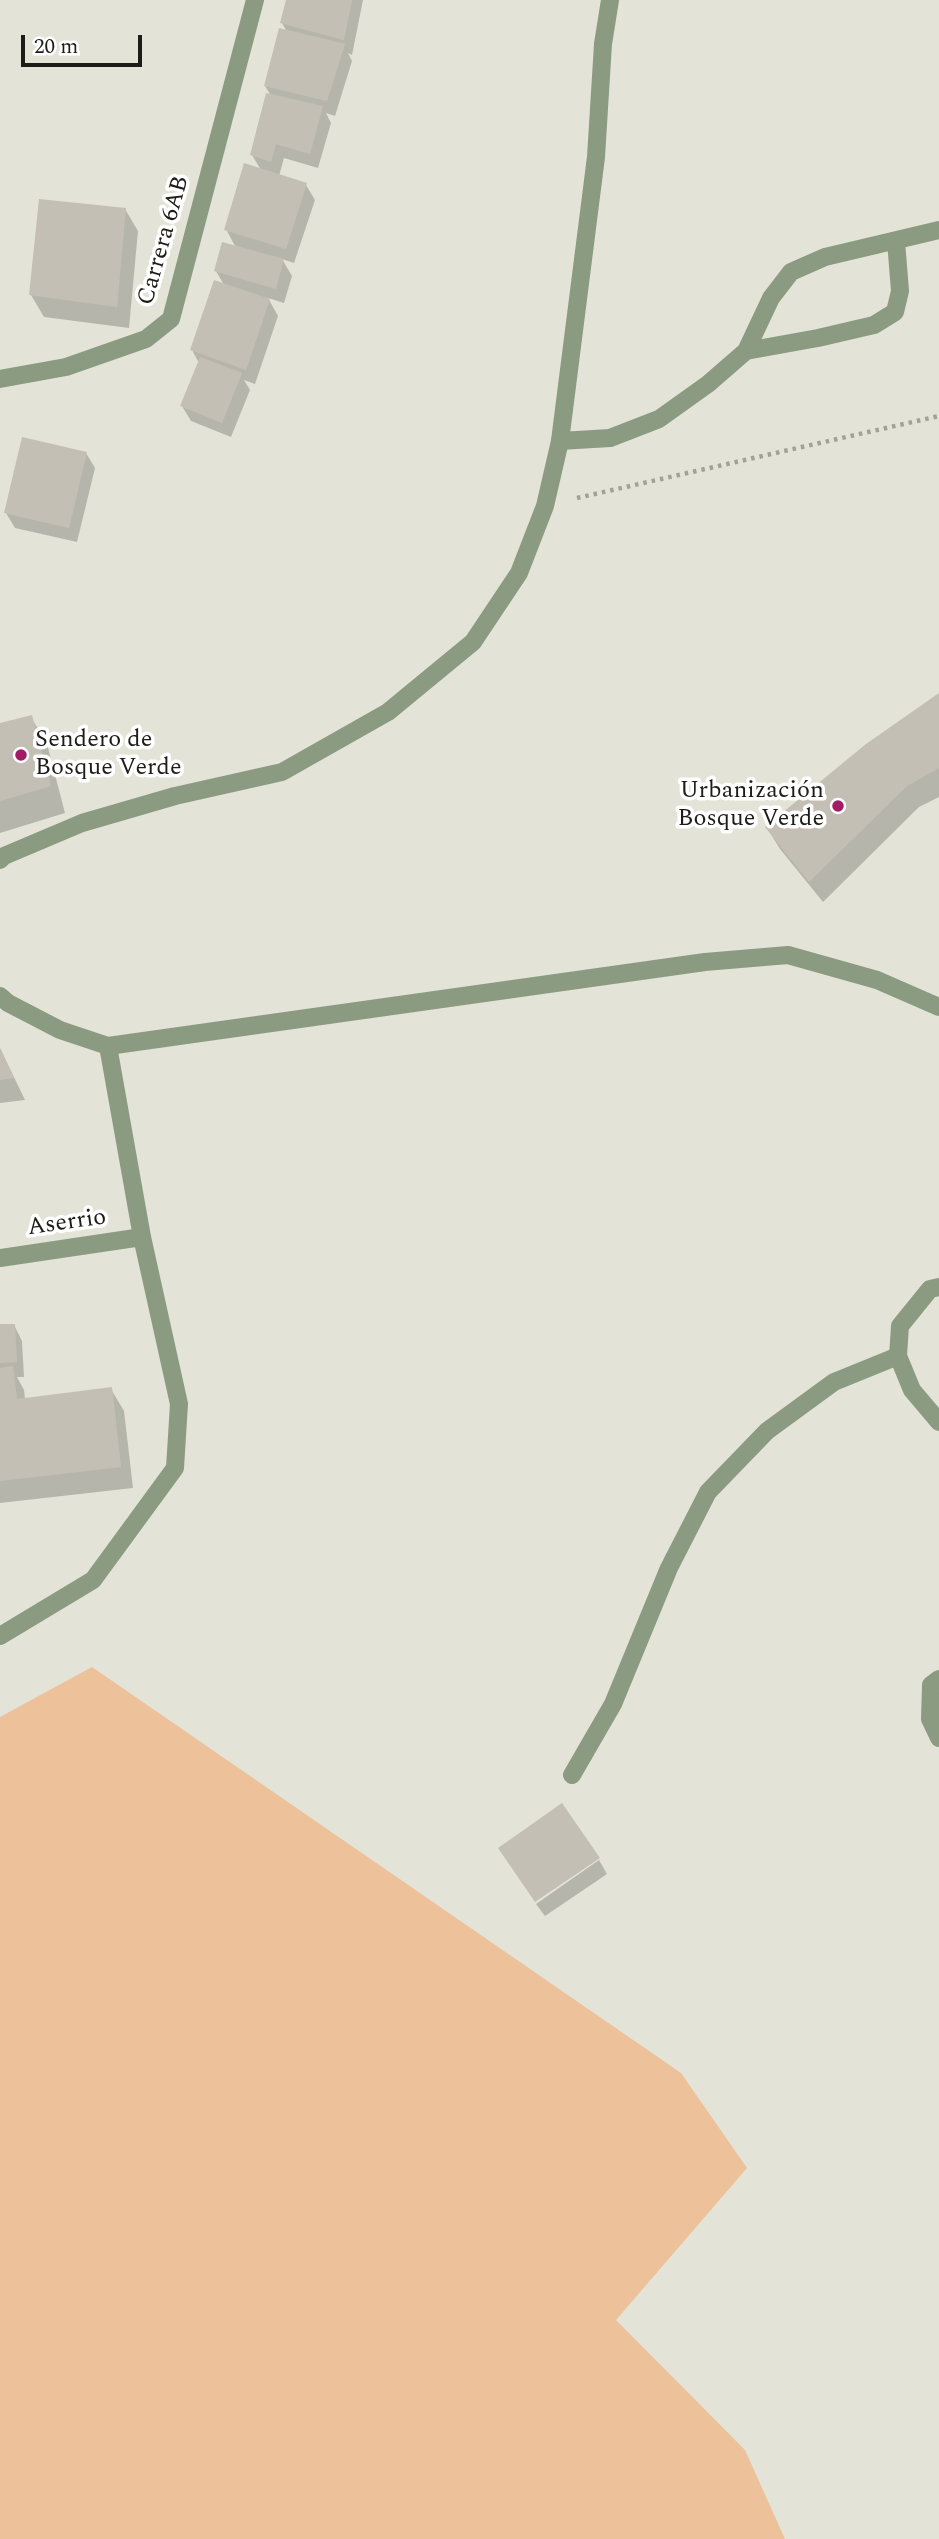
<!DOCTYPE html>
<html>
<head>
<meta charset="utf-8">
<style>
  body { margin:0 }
  #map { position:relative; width:939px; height:2539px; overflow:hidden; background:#e3e3d8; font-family:Spectral,serif }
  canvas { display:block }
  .scale { position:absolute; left:21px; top:35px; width:121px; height:32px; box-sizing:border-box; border:4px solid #1c1d19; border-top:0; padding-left:9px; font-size:21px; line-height:24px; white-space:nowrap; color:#1c1d19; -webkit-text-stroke:5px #fff; paint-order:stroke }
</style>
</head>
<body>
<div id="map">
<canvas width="939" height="2539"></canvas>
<div class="scale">20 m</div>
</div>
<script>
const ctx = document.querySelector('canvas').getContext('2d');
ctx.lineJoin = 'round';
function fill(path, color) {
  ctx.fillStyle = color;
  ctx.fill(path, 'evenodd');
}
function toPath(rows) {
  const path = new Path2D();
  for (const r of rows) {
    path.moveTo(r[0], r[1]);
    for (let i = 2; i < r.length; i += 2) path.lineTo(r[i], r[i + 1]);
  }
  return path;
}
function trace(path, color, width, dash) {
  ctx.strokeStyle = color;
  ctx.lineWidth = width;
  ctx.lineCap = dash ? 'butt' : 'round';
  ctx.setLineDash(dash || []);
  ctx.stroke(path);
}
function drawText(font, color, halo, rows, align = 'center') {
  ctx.font = font + ' Spectral,serif';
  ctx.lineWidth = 7;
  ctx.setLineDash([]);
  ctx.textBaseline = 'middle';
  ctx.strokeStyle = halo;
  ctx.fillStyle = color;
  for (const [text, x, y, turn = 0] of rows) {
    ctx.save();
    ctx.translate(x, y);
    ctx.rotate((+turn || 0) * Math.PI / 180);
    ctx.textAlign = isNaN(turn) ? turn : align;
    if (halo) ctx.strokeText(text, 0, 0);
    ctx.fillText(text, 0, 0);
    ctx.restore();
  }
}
const green = toPath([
  [92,1667,681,2073,747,2168,616,2320,745,2450,785,2539,0,2539,0,1717]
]);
const shadow = toPath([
  [288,0,363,0,352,55,348,53,352,61,335,116,326,113,331,123,318,168,284,158,279,176,306,185,315,200,294,263,282,259,292,276,284,303,268,298,278,316,255,384,244,380,250,390,231,437,191,421,182,406,199,363,192,350,224,285,216,271,236,248,226,229,261,170,252,155,271,96,265,86,287,32,282,23],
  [125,209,138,231,129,328,44,317,31,295],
  [86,453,95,468,77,542,15,528,6,513],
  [939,695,939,797,919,807,823,902,780,849,767,828],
  [31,717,47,744,65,813,0,833,0,725],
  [0,1048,25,1100,0,1103],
  [14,1325,22,1341,24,1377,17,1377,24,1390,25,1399,111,1389,124,1411,133,1488,0,1503,0,1326],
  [599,1860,607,1874,545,1916,536,1904]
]);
const building = toPath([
  [286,0,352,0,344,40,280,23],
  [279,28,345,44,327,101,264,86],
  [266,93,323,106,310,154,276,144,271,162,250,155],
  [244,163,307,183,286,249,224,230],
  [39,199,126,208,117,307,29,295],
  [222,242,284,259,276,289,214,271],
  [214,280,270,299,246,370,190,350],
  [200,357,242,373,222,423,180,406],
  [22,437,87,452,69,528,4,513],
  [939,693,939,768,907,786,809,882,765,827,866,744],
  [32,715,51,786,0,801,0,723],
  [0,1049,14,1078,0,1080],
  [0,1324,15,1324,17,1362,0,1363],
  [13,1366,17,1399,112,1387,121,1467,0,1481,0,1368],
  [562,1803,600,1858,535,1902,498,1848]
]);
const path = toPath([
  [577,498,939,416]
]);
const lane = toPath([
  [746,351,818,338,874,325,895,312,900,291,896,241],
  [560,441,610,438,659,419,708,384,746,351,771,298,791,272,825,257,939,230],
  [0,1258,142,1237],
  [572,1775,613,1704,669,1568,708,1492,767,1431,834,1382,898,1356]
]);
const street = toPath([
  [0,379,66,367,146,339,171,319,255,0],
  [0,860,4,856,82,823,175,796,282,772,388,712,473,642,519,573,545,506,560,441,596,157,603,44,610,0],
  [0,996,8,1003,60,1030,108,1046,705,962,788,955,877,980,939,1007],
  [939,1287,930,1289,900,1326,898,1356,912,1390,939,1422],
  [0,1636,93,1580,175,1468,179,1404,142,1237,108,1046],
  [939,1679,931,1685,930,1719,939,1738]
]);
const markers = [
  [21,755,7,"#a31b64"],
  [838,806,7,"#a31b64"]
];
const streetNames = [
  ["Carrera 6AB",165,241,-74],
  ["Aserrio",67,1224,-8]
];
const poiNames = [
  ["Sendero de",35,741],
  ["Bosque Verde",35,769],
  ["Urbanización",824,792,"right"],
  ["Bosque Verde",824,820,"right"]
];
fill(green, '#edc199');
fill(shadow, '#0003');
fill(building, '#c4bfb5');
trace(path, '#a1a199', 4.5, [3.5, 5]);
trace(lane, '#8b9b81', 18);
trace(street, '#8b9b81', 18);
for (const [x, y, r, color] of markers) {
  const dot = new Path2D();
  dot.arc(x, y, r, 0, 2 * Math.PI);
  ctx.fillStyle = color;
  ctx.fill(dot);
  trace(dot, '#fff', 2.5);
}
drawText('24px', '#1c1d19', '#fff', streetNames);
drawText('24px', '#1c1d19', '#fff', poiNames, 'left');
</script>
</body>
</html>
